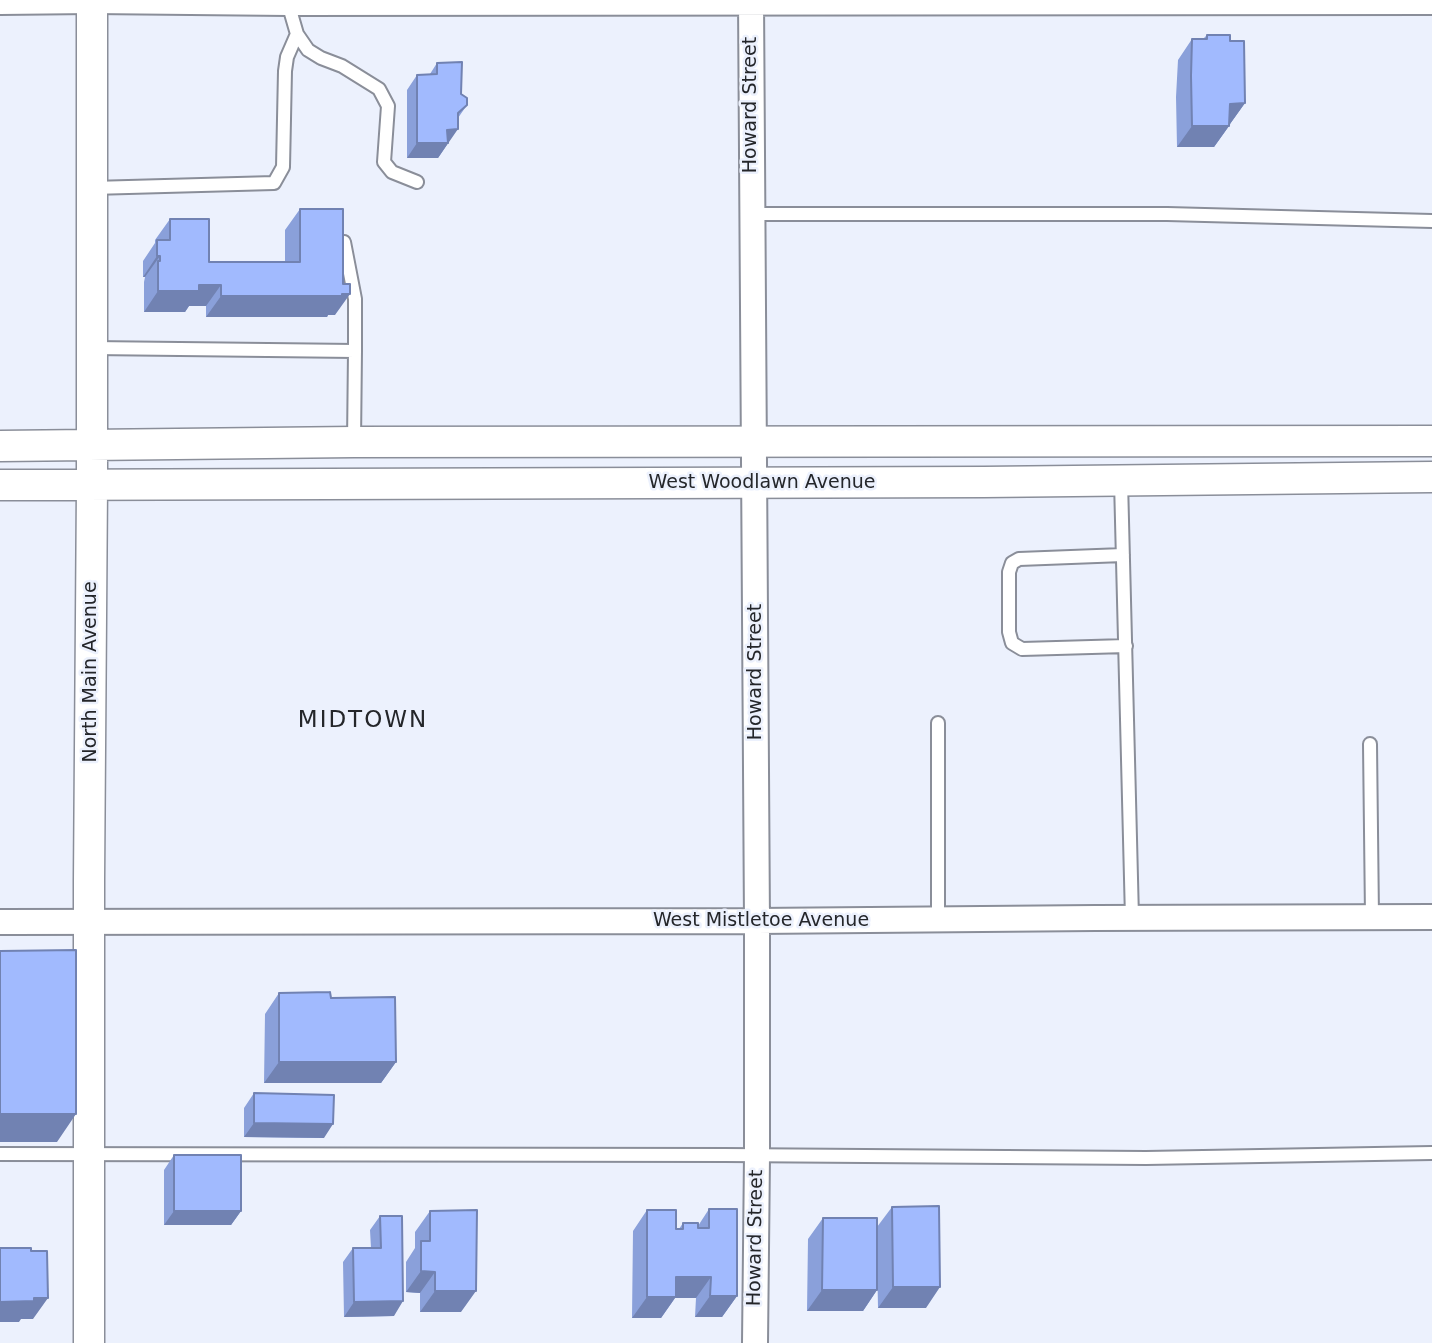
<!DOCTYPE html>
<html>
<head>
<meta charset="utf-8">
<style>
  body { margin:0 }
  canvas { display:block; background:#ecf1fd }
</style>
</head>
<body>
<canvas width="1432" height="1343"></canvas>
<script>
const ctx = document.querySelector('canvas').getContext('2d');
ctx.lineJoin = 'round';
function toPath(rows) {
  const path = new Path2D();
  for (const r of rows) {
    path.moveTo(r[0], r[1]);
    for (let i = 2; i < r.length; i += 2) path.lineTo(r[i], r[i + 1]);
  }
  return path;
}
function trace(path, color, width, dash) {
  ctx.strokeStyle = color;
  ctx.lineWidth = width;
  ctx.lineCap = dash ? 'butt' : 'round';
  ctx.setLineDash(dash || []);
  ctx.stroke(path);
}
function fill(path, color) {
  ctx.fillStyle = color;
  ctx.fill(path, 'evenodd');
}
function drawText(font, color, halo, rows, align = 'center') {
  ctx.font = font + ' "DejaVu Sans",sans-serif';
  ctx.lineWidth = 5;
  ctx.setLineDash([]);
  ctx.textBaseline = 'middle';
  ctx.strokeStyle = halo;
  ctx.fillStyle = color;
  for (const [text, x, y, turn = 0] of rows) {
    ctx.save();
    ctx.translate(x, y);
    ctx.rotate((+turn || 0) * Math.PI / 180);
    ctx.textAlign = isNaN(turn) ? turn : align;
    if (halo) ctx.strokeText(text, 0, 0);
    ctx.fillText(text, 0, 0);
    ctx.restore();
  }
}
const service = toPath([
  [288,3,297,34,308,50,321,58,342,66,379,89,388,106,384,162,392,172,417,182],
  [92,188,274,183,283,167,285,71,287,57,297,34],
  [752,214,1167,214,1432,221],
  [344,242,355,299,355,351],
  [92,348,355,351,354,442],
  [1121,481,1132,918],
  [1123,555,1019,559,1012,563,1009,572,1009,632,1012,643,1022,649,1126,646],
  [938,723,938,920],
  [1370,744,1372,917],
  [0,1154,725,1155,1146,1158,1432,1153]
]);
const minor = toPath([
  [751,0,757,921,757,1155,755,1343],
  [0,2,92,1,288,3,1432,2],
  [0,922,757,921,1095,918,1432,917]
]);
const tertiary = toPath([
  [0,446,354,442,1432,441],
  [0,485,984,482,1432,477],
  [89,1343,89,880,92,485,92,0]
]);
const wall = toPath([
  [1207,35,1230,41,1245,103,1230,124,1229,124,1229,126,1214,147,1177,147,1176,97,1178,60,1192,39,1203,39],
  [437,63,461,94,467,105,458,118,448,143,438,158,407,158,407,90,417,75,430,74],
  [300,209,335,315,328,315,327,317,206,317,206,306,189,306,185,312,144,312,144,282,145,277,143,277,143,261,155,243,155,240,170,219,209,262,285,262,285,230],
  [279,993,331,998,396,1062,381,1083,264,1083,265,1014],
  [254,1093,324,1138,244,1137,244,1108],
  [174,1155,241,1211,231,1225,164,1225,164,1170],
  [892,1207,926,1308,878,1308,877,1256,877,1290,863,1311,807,1311,808,1239,823,1218,877,1227],
  [709,1209,737,1296,722,1317,695,1317,696,1298,675,1298,661,1318,632,1318,633,1231,647,1210,676,1229,679,1229,683,1223,698,1226],
  [430,1211,461,1312,420,1312,420,1293,406,1292,406,1262,415,1248,415,1232],
  [380,1216,394,1316,344,1317,343,1262,353,1248,371,1248,370,1230]
]);
const shadedWall = toPath([
  [1245,103,1230,124,1215,125,1230,104],
  [1192,126,1229,126,1214,147,1177,147],
  [458,129,438,158,407,158,417,143,447,130],
  [157,256,160,256,145,277,143,277],
  [199,285,221,285,206,306,189,306,185,312,144,312,158,291],
  [350,294,335,315,328,315,327,317,206,317,221,296],
  [279,1062,396,1062,381,1083,264,1083],
  [0,1114,76,1114,57,1142,0,1142],
  [254,1123,333,1124,324,1138,244,1137],
  [174,1211,241,1211,231,1225,164,1225],
  [421,1271,435,1272,420,1293,406,1292],
  [676,1277,711,1277,696,1298,675,1298,661,1318,632,1318,647,1297],
  [893,1287,940,1287,926,1308,878,1308],
  [822,1290,877,1290,863,1311,807,1311],
  [435,1291,476,1291,461,1312,420,1312],
  [710,1296,737,1296,722,1317,695,1317],
  [34,1298,48,1298,33,1319,21,1319,19,1322,0,1322,0,1302],
  [403,1301,394,1316,344,1317,354,1302]
]);
const building = toPath([
  [1207,35,1230,35,1230,41,1244,41,1245,103,1230,104,1229,126,1192,126,1191,76,1192,39,1207,39,1207,35],
  [462,62,461,94,467,98,467,105,458,113,458,129,447,130,448,143,417,143,417,75,437,74,437,63,462,62],
  [300,209,343,209,343,284,350,284,350,294,342,294,342,296,221,296,221,285,199,285,199,291,158,291,158,261,160,261,160,256,157,256,157,240,170,240,170,219,209,219,209,262,300,262,300,209],
  [76,950,76,1114,0,1114,0,951,76,950],
  [330,992,331,998,395,997,396,1062,279,1062,279,993,330,992],
  [254,1093,334,1095,333,1124,254,1123,254,1093],
  [174,1155,241,1155,241,1211,174,1211,174,1155],
  [939,1206,940,1287,893,1287,892,1207,939,1206],
  [709,1209,737,1209,737,1296,710,1296,711,1277,676,1277,676,1297,647,1297,647,1210,676,1210,676,1229,683,1229,683,1223,698,1223,698,1228,709,1228,709,1209],
  [477,1210,476,1291,435,1291,435,1272,421,1271,421,1241,430,1241,430,1211,477,1210],
  [380,1216,402,1216,403,1301,354,1302,353,1248,381,1248,380,1216],
  [823,1218,877,1218,877,1290,822,1290,823,1218],
  [0,1248,31,1248,31,1251,47,1251,48,1298,34,1298,34,1301,0,1302,0,1248]
]);
const streetNames = [
  ["Howard Street",751,105,-90],
  ["West Woodlawn Avenue",762,483],
  ["North Main Avenue",91,672,-90],
  ["Howard Street",756,672,-90],
  ["West Mistletoe Avenue",761,921],
  ["Howard Street",756,1238,-89]
];
const quarterNames = [
  ["MIDTOWN",363,721]
];
trace(service, '#8a8e99', 16);
trace(minor, '#8a8e99', 28);
trace(tertiary, '#8a8e99', 33);
trace(service, '#fff', 12);
trace(minor, '#fff', 24);
trace(tertiary, '#fff', 30);
fill(wall, '#8aa0da');
fill(shadedWall, '#7182b2');
fill(building, '#a1bafe');
trace(building, '#7182b2', 2);
drawText('19px', '#24262a', '#ecf1fd', streetNames);
ctx.letterSpacing = '2px';
drawText('23px', '#24262a', '#ecf1fd', quarterNames);
ctx.letterSpacing = '0px';
</script>
</body>
</html>
